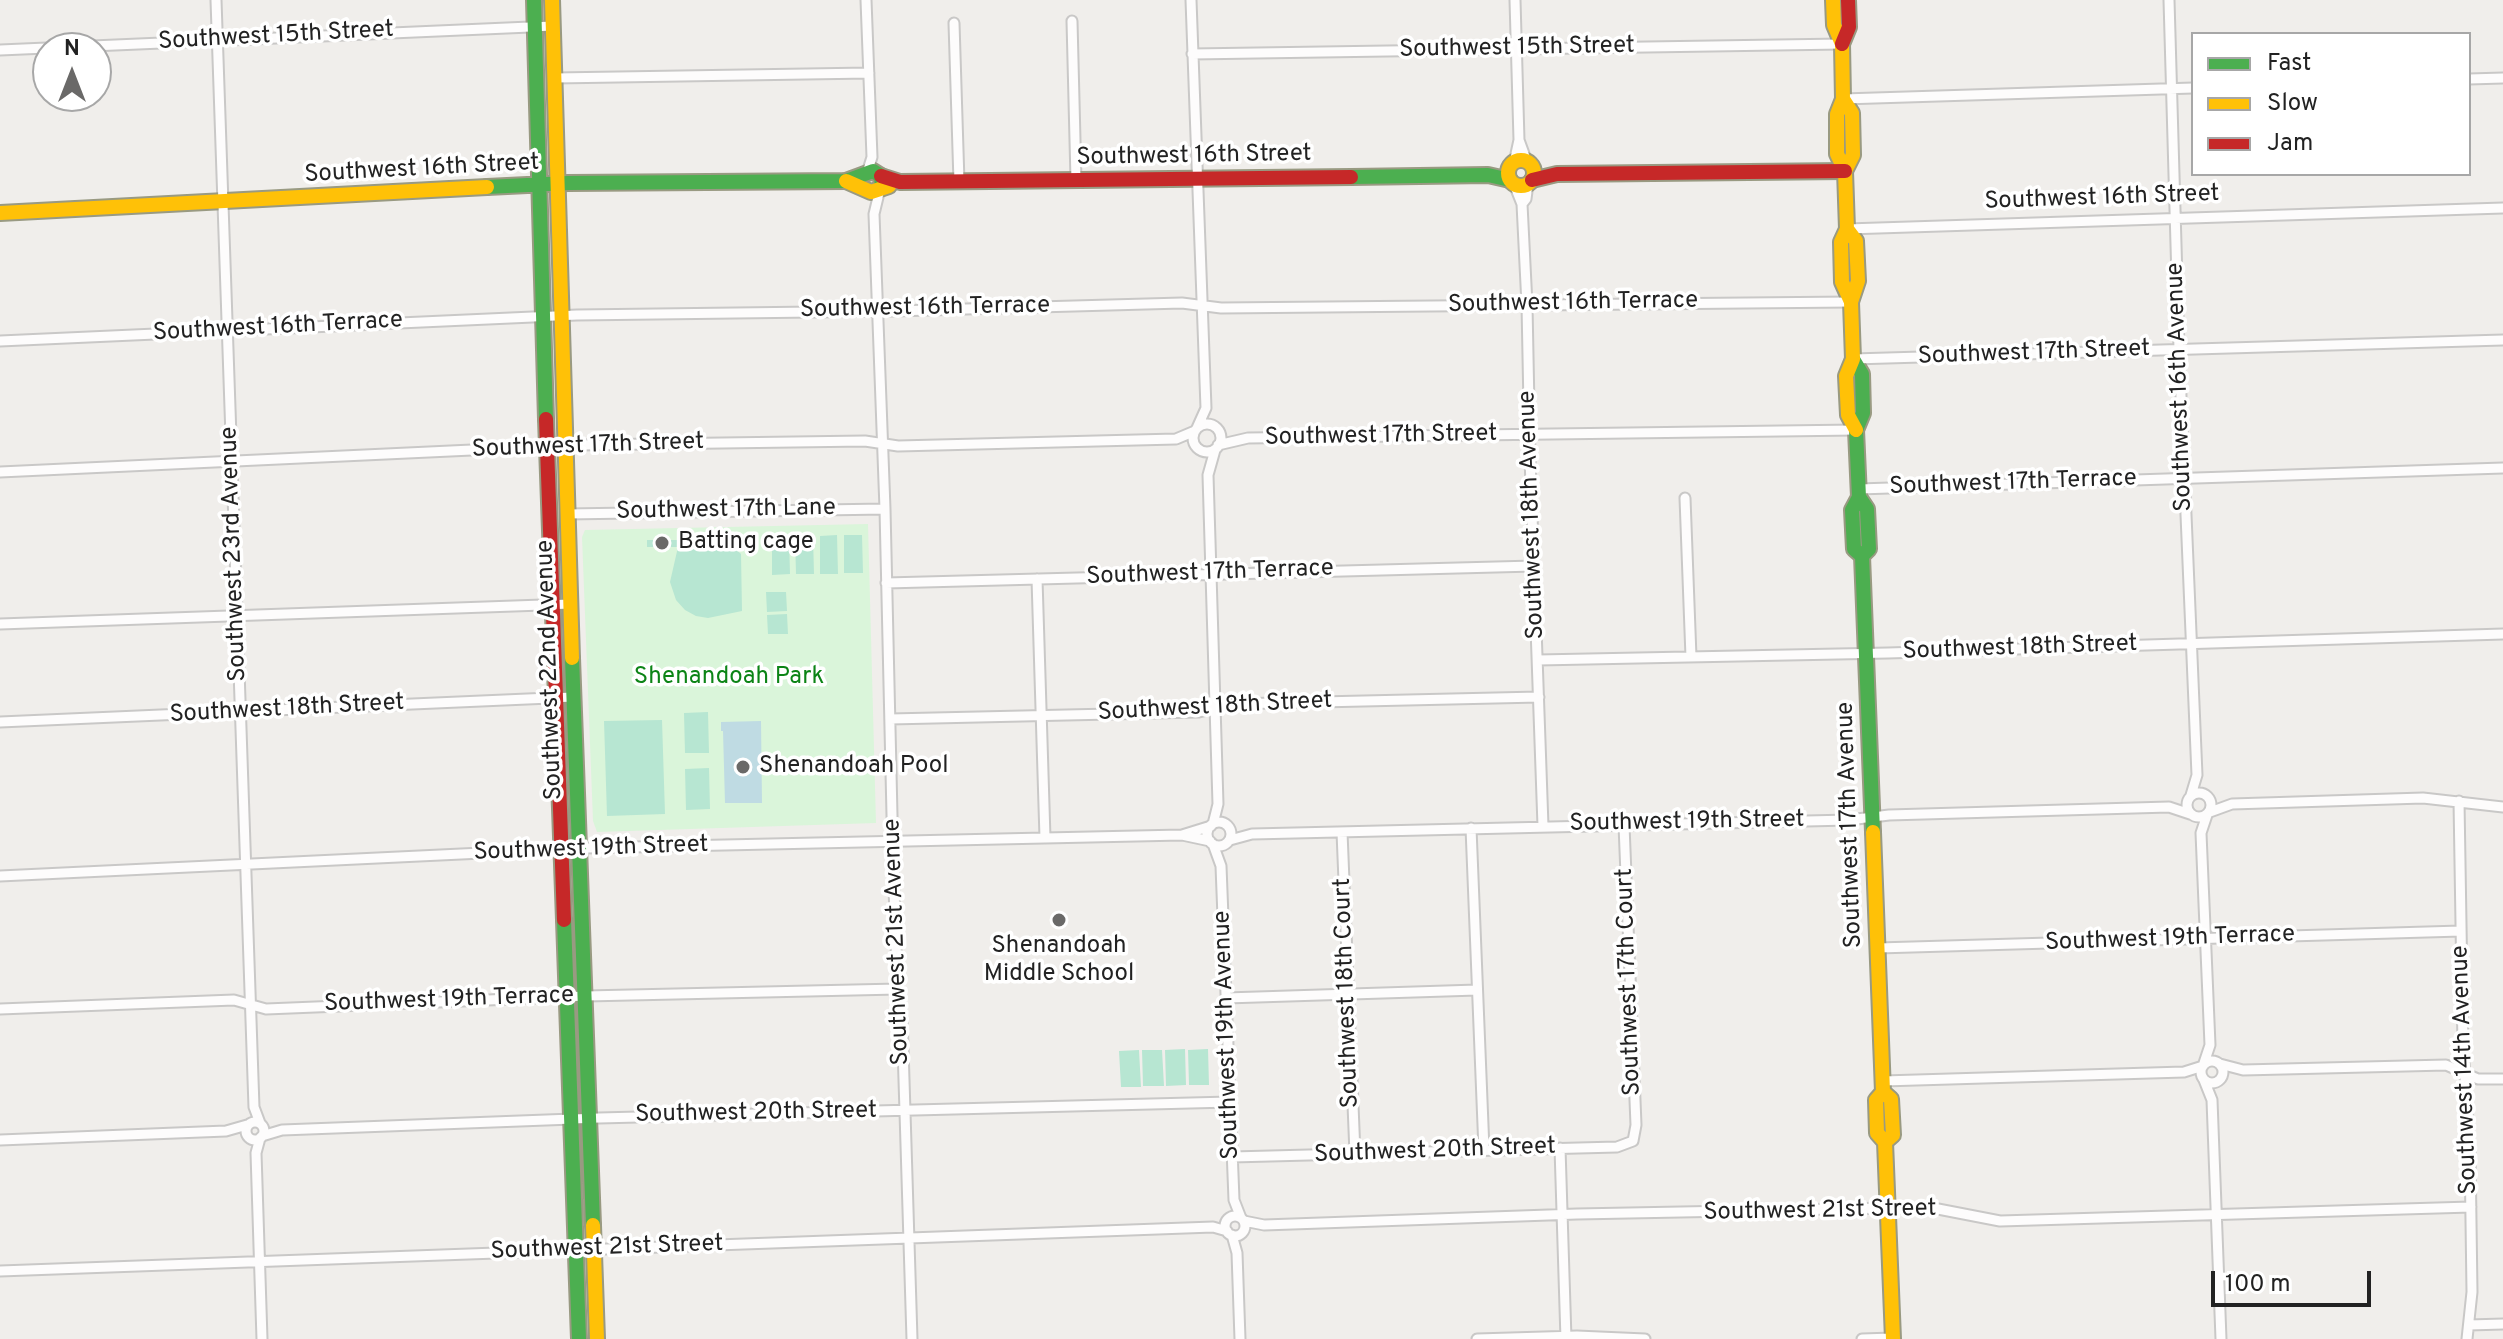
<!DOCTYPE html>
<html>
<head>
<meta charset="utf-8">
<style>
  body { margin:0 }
  #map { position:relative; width:2503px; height:1339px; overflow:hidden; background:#f0eeeb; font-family:Overpass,sans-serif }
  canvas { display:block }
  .legend { position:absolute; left:2191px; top:32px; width:280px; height:144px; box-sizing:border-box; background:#fff; border:2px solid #a7a7a7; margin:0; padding:10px 14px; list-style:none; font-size:24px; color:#222 }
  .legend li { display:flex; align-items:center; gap:16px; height:40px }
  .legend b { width:40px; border:2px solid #a7a7a7 }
  .north { position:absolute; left:32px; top:32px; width:80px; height:80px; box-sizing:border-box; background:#fff; border:2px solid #a7a7a7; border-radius:50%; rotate:0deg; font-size:22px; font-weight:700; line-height:32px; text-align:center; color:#222 }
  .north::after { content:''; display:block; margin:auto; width:28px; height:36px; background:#6a6968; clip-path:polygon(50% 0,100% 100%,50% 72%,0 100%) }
  .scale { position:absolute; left:2211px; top:1271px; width:160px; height:36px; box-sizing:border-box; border:4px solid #222; border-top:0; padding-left:10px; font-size:24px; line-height:28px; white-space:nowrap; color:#222; -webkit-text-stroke:6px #fff; paint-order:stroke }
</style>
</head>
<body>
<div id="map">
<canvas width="2503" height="1339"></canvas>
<ul class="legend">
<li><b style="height:10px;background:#4caf50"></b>Fast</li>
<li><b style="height:10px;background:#ffc107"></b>Slow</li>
<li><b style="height:10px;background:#c62828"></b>Jam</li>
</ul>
<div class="north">N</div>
<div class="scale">100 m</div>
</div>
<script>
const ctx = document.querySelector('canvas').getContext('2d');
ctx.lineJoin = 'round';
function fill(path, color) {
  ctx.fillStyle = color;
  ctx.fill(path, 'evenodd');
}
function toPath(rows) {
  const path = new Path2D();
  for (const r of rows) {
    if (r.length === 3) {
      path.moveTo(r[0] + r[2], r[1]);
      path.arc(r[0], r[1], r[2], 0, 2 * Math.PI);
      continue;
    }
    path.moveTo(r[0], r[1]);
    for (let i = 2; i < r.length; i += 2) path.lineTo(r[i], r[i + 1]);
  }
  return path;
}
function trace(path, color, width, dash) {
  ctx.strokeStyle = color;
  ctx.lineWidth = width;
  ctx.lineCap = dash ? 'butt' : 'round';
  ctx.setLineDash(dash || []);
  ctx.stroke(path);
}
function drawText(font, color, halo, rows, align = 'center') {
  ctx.font = font + ' Overpass,sans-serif';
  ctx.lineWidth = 7;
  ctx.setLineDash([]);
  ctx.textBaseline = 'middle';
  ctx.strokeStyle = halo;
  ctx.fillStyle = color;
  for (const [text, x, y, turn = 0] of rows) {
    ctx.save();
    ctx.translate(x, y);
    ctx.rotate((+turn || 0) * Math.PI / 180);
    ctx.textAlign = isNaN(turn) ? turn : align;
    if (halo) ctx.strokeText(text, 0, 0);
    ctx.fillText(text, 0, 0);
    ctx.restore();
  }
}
const park = toPath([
  [868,524,876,823,597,832,593,821,582,537,585,530]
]);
const pitch = toPath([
  [837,535,838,574,820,574,820,536],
  [844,535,862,535,863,573,844,573],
  [795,536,813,536,814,574,796,574],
  [772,537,789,537,790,574,772,575],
  [647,540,678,540,678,547,732,546,741,554,742,611,708,618,696,616,685,610,676,600,670,582,678,547,647,547],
  [766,592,786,592,787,611,767,612],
  [787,614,788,634,768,634,767,615],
  [708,712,709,753,685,753,684,713],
  [662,720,665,814,607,816,604,721],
  [709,768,710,809,686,810,685,769],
  [1185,1049,1186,1085,1166,1086,1165,1050],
  [1208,1049,1209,1085,1189,1085,1188,1050],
  [1139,1050,1141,1087,1121,1087,1119,1051],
  [1142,1050,1162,1050,1164,1086,1143,1086]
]);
const water = toPath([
  [761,721,762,803,725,803,723,731,721,731,721,722]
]);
const street = toPath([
  [216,0,254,1107,260,1123],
  [866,0,872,157,867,173],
  [1191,0,1206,408,1197,428],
  [2169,0,2179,349,2197,775,2191,795],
  [1072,21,1076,180],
  [954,23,959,182],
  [0,50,553,26],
  [1192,54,1842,44],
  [555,78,869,73],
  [2469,79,2503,78],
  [1843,99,2193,88],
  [1519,140,1527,162],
  [1514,163,1519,140,1515,0],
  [1514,184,1522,204,1527,305,1530,458,1543,826],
  [880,189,874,214,885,509,893,859,897,974,902,1015,912,1339],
  [1522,204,1526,199,1528,184],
  [1847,229,2503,208],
  [0,341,577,315,894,311,1182,303,1221,308,1851,302],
  [1853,359,2503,340],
  [1207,438,14],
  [1218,445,1248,438,1856,430],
  [0,472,579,445,865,441,898,446,1176,439,1195,431],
  [1859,489,2503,468],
  [1685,498,1691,657],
  [567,514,885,509],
  [1037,579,1045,838],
  [886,583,1534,566],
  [0,624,571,604],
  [1538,660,1888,653,2503,634],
  [890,719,1199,712,1232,704,1539,697],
  [0,722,573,697],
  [2199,805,12],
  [2459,801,2463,1047,2470,1151,2472,1292,2467,1339],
  [2210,812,2232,804,2423,798,2503,807],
  [1219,834,12],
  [1213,824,1218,804,1208,475,1215,450],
  [1471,828,1484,1150],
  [1342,832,1355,1154],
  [1182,835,1211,826],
  [1230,840,1252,834,1849,820,1889,815,2169,807,2190,814],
  [1213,844,1221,866,1234,1200,1241,1218],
  [0,876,587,848,1182,835,1210,841],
  [1878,948,2461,931],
  [1226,998,1477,990],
  [0,1009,234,1000,266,1009,586,996,898,989],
  [2212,1072,11],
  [2204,1063,2210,1045,2201,833,2207,815],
  [2220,1064,2243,1070,2446,1065,2478,1079,2503,1079],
  [2204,1080,2212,1100,2221,1339],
  [1883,1081,2184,1072,2203,1066],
  [255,1131,9],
  [262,1136,282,1130,599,1118,1230,1102],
  [260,1138,256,1153,262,1339],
  [0,1140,226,1131,247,1125],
  [1560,1148,1566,1339],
  [1232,1157,1617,1147,1633,1141,1636,1125,1624,825],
  [1235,1226,10],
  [1244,1221,1264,1225,1577,1214,1888,1208,1938,1209,2000,1221,2471,1207],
  [1232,1235,1237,1253,1240,1339],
  [0,1271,1213,1227,1227,1231],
  [2469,1325,2503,1324],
  [1477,1339,1577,1336,1645,1339],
  [1862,1339,1893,1338]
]);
const fast = toPath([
  [534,0,546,419],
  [1351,177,1488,175,1510,180],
  [487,187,568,183,846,181,873,171,881,176,882,188],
  [1853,359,1862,374,1863,413,1856,430,1859,497,1867,509,1869,549,1862,556,1873,832],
  [1859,497,1852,510,1854,549,1862,556],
  [572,658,593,1225],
  [564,920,579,1339]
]);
const slow = toPath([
  [552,0,572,658],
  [1833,0,1834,25,1842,44,1843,99,1837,114,1837,154,1845,171,1847,229,1841,242,1842,282,1851,302,1853,359,1846,376,1848,415,1856,430],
  [1843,99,1852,113,1853,155,1845,171],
  [1521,173,13],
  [846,181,871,192,889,186],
  [0,213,487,187],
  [1847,229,1856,241,1858,281,1851,302],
  [1873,832,1883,1092,1891,1099,1893,1135,1885,1142],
  [1883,1092,1876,1100,1877,1133,1885,1142,1893,1339],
  [593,1225,597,1339]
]);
const jam = toPath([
  [1842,44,1849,27,1848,0],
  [881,176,900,182,1351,177],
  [1532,180,1557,174,1845,171],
  [546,419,564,920]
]);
const markers = [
  [662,543,8,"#6a6968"],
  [743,767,8,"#6a6968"],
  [1059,920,8,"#6a6968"]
];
const streetNames = [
  ["Southwest 15th Street",276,37,-3],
  ["Southwest 15th Street",1517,49,-1],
  ["Southwest 16th Street",1194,157,-1],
  ["Southwest 16th Street",422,170,-3],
  ["Southwest 16th Street",2102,199,-2],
  ["Southwest 16th Terrace",1573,304,-1],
  ["Southwest 16th Terrace",925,309,-1],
  ["Southwest 16th Terrace",278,328,-3],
  ["Southwest 17th Street",2034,354,-2],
  ["Southwest 16th Avenue",2181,387,-92],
  ["Southwest 17th Street",1381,437,-1],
  ["Southwest 17th Street",588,447,-2],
  ["Southwest 17th Terrace",2013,484,-2],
  ["Southwest 17th Lane",726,511,-1],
  ["Southwest 18th Avenue",1533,515,-92],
  ["Southwest 23rd Avenue",235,554,-92],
  ["Southwest 17th Terrace",1210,574,-2],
  ["Southwest 18th Street",2020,649,-2],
  ["Southwest 22nd Avenue",551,670,-92],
  ["Southwest 18th Street",1215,708,-3],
  ["Southwest 18th Street",287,710,-3],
  ["Southwest 19th Street",1687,823,-1],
  ["Southwest 17th Avenue",1851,825,-92],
  ["Southwest 19th Street",591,850,-2],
  ["Southwest 19th Terrace",2170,940,-2],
  ["Southwest 21st Avenue",898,942,-92],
  ["Southwest 17th Court",1630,982,-92],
  ["Southwest 18th Court",1348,993,-92],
  ["Southwest 19th Terrace",449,1001,-2],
  ["Southwest 19th Avenue",1228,1035,-92],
  ["Southwest 14th Avenue",2466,1070,-92],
  ["Southwest 20th Street",756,1114,-1],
  ["Southwest 20th Street",1435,1152,-2],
  ["Southwest 21st Street",1820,1212,-1],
  ["Southwest 21st Street",607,1249,-2]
];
const poiNames = [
  ["Batting cage",678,543],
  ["Shenandoah Pool",759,767],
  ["Shenandoah",1059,947,"center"],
  ["Middle School",1059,975,"center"]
];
const parkNames = [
  ["Shenandoah Park",729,678]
];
fill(park, '#daf5da');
fill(pitch, '#b7e6d2');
fill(water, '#bfdbe3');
trace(street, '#c9c8c7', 13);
trace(fast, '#999a82', 18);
trace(slow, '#999a82', 18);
trace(jam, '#999a82', 18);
trace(street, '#fdfcfc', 9);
trace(fast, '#4caf50', 14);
trace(slow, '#ffc107', 14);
trace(jam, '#c62828', 14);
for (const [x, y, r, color] of markers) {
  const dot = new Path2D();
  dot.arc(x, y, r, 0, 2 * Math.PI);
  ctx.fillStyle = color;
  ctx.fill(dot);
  trace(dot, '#fff', 3);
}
drawText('24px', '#222', '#fff', streetNames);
drawText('24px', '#222', '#fff', poiNames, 'left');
drawText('24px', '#0c8416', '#fff', parkNames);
</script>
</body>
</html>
